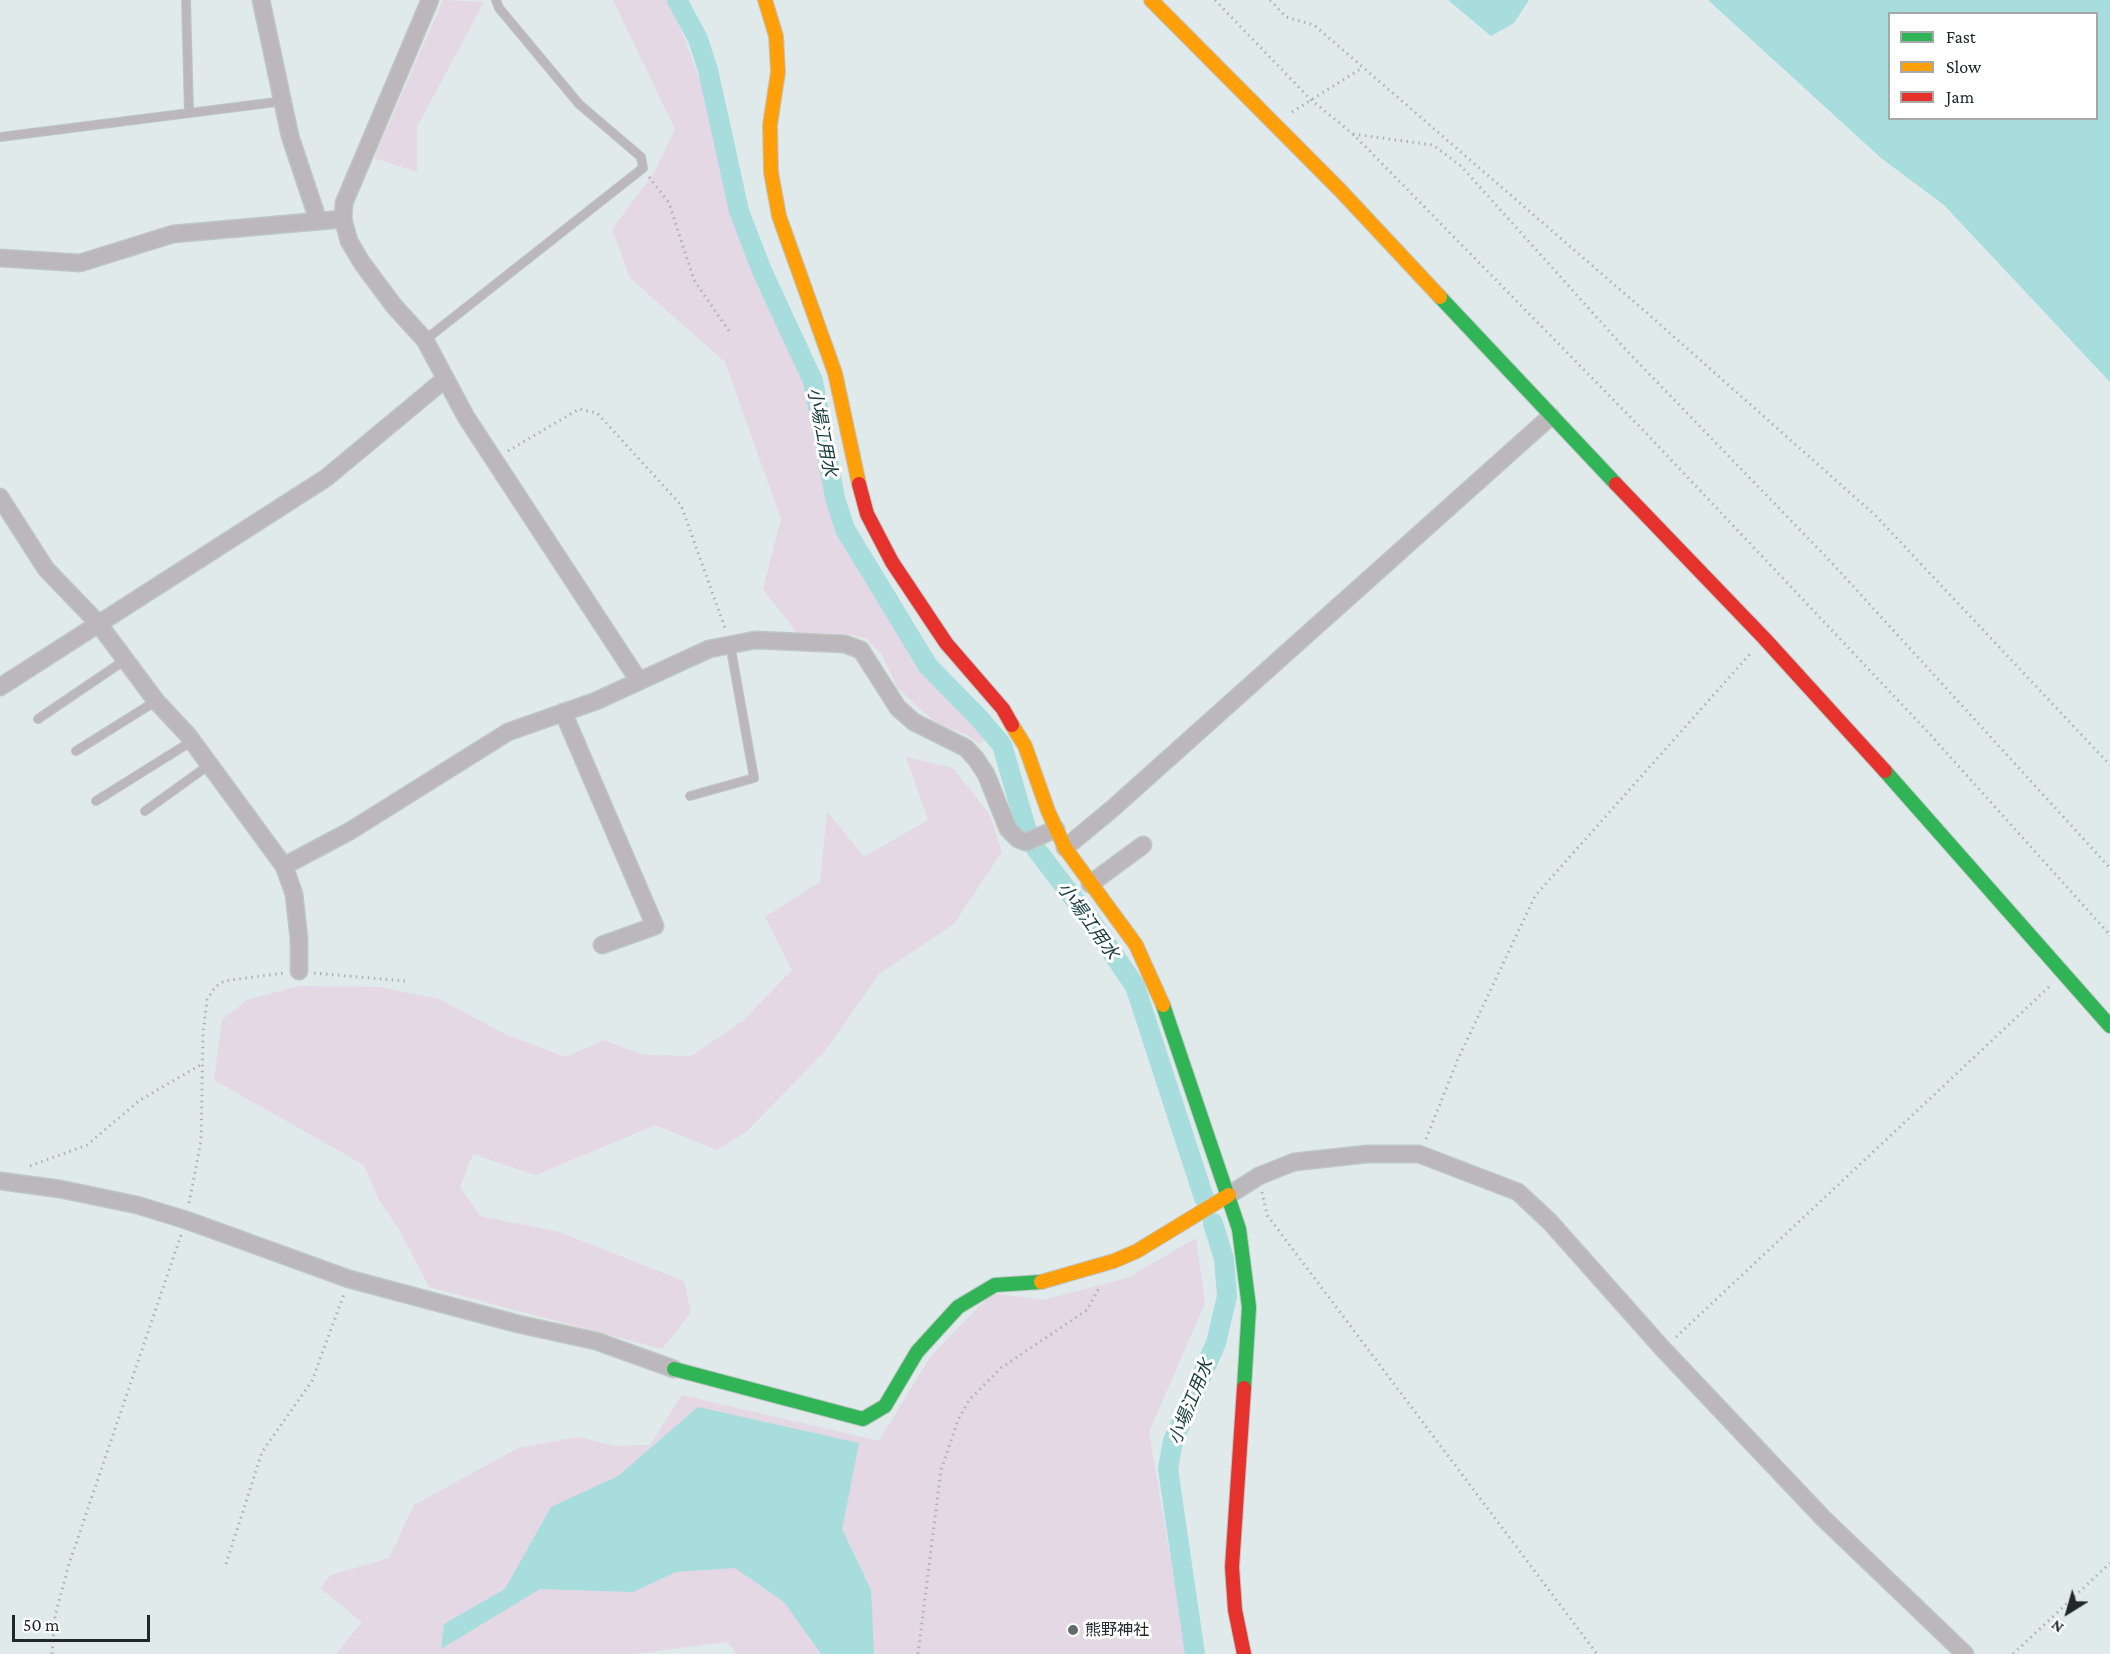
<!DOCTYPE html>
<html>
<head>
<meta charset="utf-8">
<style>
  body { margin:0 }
  #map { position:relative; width:2110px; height:1654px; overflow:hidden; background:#e0eaea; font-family:"Crimson Pro",serif }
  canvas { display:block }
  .legend { position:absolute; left:1888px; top:12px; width:210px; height:108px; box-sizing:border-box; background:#fff; border:2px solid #a6a9a9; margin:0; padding:8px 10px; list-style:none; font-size:18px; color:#202828 }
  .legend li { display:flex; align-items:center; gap:12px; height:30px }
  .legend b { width:30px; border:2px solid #a6a9a9 }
  .north { position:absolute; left:2038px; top:1582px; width:60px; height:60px; -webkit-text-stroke:4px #fff; paint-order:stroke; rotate:217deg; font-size:16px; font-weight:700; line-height:24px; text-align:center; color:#202828 }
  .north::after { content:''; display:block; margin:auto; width:21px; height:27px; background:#202828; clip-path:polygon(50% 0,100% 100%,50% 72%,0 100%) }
  .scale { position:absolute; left:12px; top:1615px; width:138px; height:27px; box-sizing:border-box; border:3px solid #202828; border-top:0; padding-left:8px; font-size:18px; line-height:21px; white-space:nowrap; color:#202828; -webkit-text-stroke:4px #fff; paint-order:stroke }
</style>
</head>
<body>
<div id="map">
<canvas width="2110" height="1654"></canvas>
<ul class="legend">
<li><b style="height:8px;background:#30b455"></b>Fast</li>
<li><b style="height:8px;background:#ff9f0a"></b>Slow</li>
<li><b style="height:8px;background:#e5322d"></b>Jam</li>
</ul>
<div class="north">N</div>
<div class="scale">50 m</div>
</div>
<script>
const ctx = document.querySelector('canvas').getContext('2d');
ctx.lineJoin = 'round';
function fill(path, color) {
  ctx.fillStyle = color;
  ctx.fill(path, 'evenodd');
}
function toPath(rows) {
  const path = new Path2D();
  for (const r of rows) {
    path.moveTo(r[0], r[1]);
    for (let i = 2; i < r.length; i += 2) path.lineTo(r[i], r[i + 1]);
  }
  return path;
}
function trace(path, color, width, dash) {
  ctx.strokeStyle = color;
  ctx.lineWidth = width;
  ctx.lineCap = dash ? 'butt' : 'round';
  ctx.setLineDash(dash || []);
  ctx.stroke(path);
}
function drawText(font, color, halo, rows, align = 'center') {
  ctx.font = font + ' "Crimson Pro","Noto Sans JP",serif';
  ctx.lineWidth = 6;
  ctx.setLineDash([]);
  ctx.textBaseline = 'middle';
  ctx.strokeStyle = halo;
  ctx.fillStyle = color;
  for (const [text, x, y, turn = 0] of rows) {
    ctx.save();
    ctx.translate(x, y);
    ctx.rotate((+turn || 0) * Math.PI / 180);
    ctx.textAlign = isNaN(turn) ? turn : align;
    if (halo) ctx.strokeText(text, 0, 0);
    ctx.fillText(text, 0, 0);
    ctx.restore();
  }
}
const green = toPath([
  [443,0,484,2,417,127,417,172,374,158],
  [613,0,670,0,712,112,737,214,759,272,808,381,828,500,842,533,930,678,990,736,979,744,967,735,937,724,916,705,897,687,882,655,867,639,849,634,797,633,763,589,781,519,725,362,630,278,612,229,654,173,675,129],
  [906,757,953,768,990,815,1002,852,954,924,879,974,825,1051,746,1132,717,1150,655,1125,536,1175,473,1154,460,1187,480,1216,559,1232,684,1281,691,1313,662,1349,429,1287,400,1231,379,1200,364,1165,214,1080,222,1020,247,1000,299,986,380,987,439,999,505,1034,565,1057,604,1040,643,1055,691,1056,743,1021,792,970,765,917,820,882,827,811,864,857,928,820],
  [1196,1238,1205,1303,1149,1432,1187,1654,737,1654,727,1642,632,1654,336,1654,362,1622,320,1588,331,1575,389,1558,414,1505,518,1448,578,1437,615,1446,650,1445,682,1395,879,1441,930,1357,992,1293,1043,1300,1127,1278]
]);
const water = toPath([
  [1448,0,1529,0,1514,23,1491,36],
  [1708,0,2110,0,2110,382,1944,205,1881,158],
  [1890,14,2096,14,2096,118,1890,118],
  [698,1407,859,1443,842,1529,871,1590,874,1654,821,1654,784,1602,735,1568,676,1572,633,1592,540,1589,441,1649,444,1624,505,1589,551,1507,618,1476]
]);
const canal = toPath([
  [677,0,698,39,708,70,739,211,762,271,813,381,835,498,845,529,928,666,978,717,1002,745,1027,831],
  [1036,849,1088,917,1135,986,1204,1198],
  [1195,1654,1168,1469,1173,1441,1216,1343,1227,1296,1224,1259,1213,1223]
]);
const path = toPath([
  [1215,0,1311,100,1353,134,1642,429,1926,730,2110,935],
  [1270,0,1286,17,1314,25,1654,319,1875,515,2110,765],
  [1292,112,1362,68],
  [1353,134,1433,145,1461,166,1627,351,1832,563,2110,868],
  [649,177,669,203,694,280,729,331],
  [508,451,579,409,597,413,681,505,725,628],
  [314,973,405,981],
  [1426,1139,1458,1059,1535,896,1750,654],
  [30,1166,87,1145,140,1100,202,1064],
  [1262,1192,1267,1215,1597,1654],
  [189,1203,201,1141,203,1034,207,1000,215,987,224,981,284,973],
  [1676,1337,2050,986],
  [226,1564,262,1452,312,1381,344,1294],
  [52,1654,55,1616,69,1564,181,1235],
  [918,1654,941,1470,958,1420,969,1400,1001,1368,1087,1310,1100,1286],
  [2013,1654,2110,1563]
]);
const lane = toPath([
  [186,0,189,113],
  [0,137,284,101],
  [425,340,643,168,641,157,579,104,499,8,496,0],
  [38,719,125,660],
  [76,751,156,701],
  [690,796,754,778,730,644],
  [96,801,192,741],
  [145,811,209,765]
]);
const street = toPath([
  [261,0,290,136,318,220],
  [430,0,344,203,343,219,349,241,362,263,394,306,425,340,466,417,639,681],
  [0,258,80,263,173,234,343,219],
  [0,497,46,569,98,623,156,701,187,734,284,866,294,894,299,939,299,971],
  [0,687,326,478,445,379],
  [563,712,655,926,602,945],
  [1065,848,1112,809,1551,416],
  [284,866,350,831,508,732,596,701,709,649,755,640,845,644,861,650,898,708,914,722,966,748,976,759,986,774,1008,829,1018,839,1026,842,1056,829],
  [1090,884,1143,845],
  [0,1181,60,1189,137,1205,186,1220,349,1279,518,1324,596,1341,674,1369],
  [1229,1195,1259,1176,1294,1162,1367,1154,1419,1154,1518,1192,1550,1222,1663,1349,1823,1518,1965,1654]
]);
const fast = toPath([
  [1440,297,1616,484],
  [1885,771,2110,1026],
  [1163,1005,1239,1229,1249,1307,1244,1388],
  [674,1369,863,1419,885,1406,917,1352,958,1307,995,1285,1041,1282]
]);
const slow = toPath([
  [765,0,776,36,778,72,770,125,771,172,779,216,835,373,859,484],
  [1151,0,1340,190,1440,297],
  [1012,725,1025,746,1048,811,1065,848,1136,945,1163,1005],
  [1041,1282,1114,1261,1137,1251,1229,1195]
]);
const jam = toPath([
  [859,484,867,514,892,562,946,643,1003,709,1012,725],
  [1616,484,1764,638,1885,771],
  [1244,1388,1232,1567,1235,1610,1244,1654]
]);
const markers = [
  [1073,1630,6,"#636c6c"]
];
const poiNames = [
  ["熊野神社",1085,1630]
];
const waterNames = [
  ["小場江用水",822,432,79],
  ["小場江用水",1088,921,54],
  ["小場江用水",1191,1402,-68]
];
fill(green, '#e4d8e5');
fill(water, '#a7dddd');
trace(canal, '#a7dddd', 20);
trace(lane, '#bec6c6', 10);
trace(street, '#bec6c6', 19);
trace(fast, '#bec6c6', 16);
trace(slow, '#bec6c6', 16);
trace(jam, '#bec6c6', 16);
trace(path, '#b0b0b3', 3, [1.5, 4.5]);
trace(lane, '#bbb7bb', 8);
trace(street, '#bbb7bb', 16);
trace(fast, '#30b455', 14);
trace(slow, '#ff9f0a', 14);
trace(jam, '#e5322d', 14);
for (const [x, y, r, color] of markers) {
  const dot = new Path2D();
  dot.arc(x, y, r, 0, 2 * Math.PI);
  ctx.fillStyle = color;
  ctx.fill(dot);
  trace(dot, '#fff', 2);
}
drawText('16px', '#202828', '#fff', poiNames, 'left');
drawText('italic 18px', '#173b3b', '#fff', waterNames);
</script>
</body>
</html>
